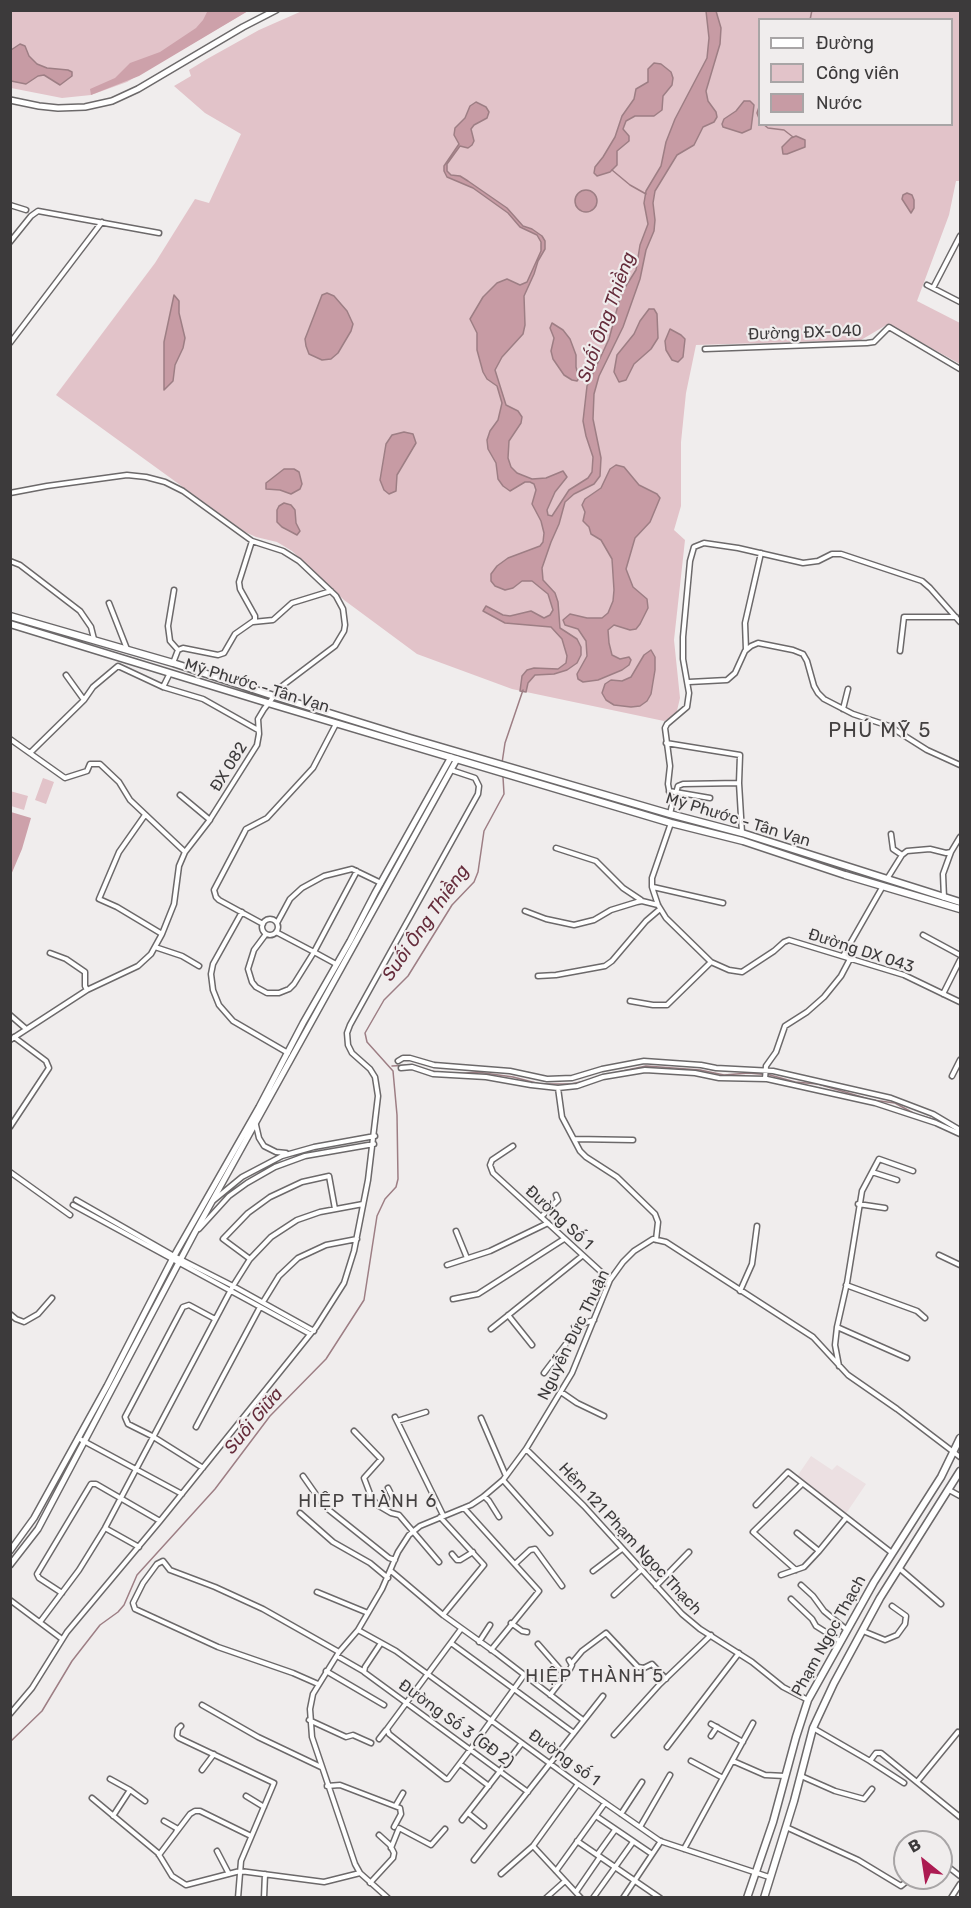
<!DOCTYPE html>
<html>
<head>
<meta charset="utf-8">
<style>
  body { margin:0 }
  #map { position:relative; width:971px; height:1908px; overflow:hidden; background:#f0eded; font-family:Rubik,sans-serif }
  canvas { display:block }
  .frame { position:absolute; inset:0; border:12px solid #3c3a3b; pointer-events:none }
  .legend { position:absolute; left:758px; top:18px; width:195px; height:108px; box-sizing:border-box; background:#f0eded; border:2px solid #a8a5a6; margin:0; padding:8px 10px; list-style:none; font-size:18px; color:#3c3a3b }
  .legend li { display:flex; align-items:center; gap:12px; height:30px }
  .legend b { width:30px; border:2px solid #a8a5a6 }
  .north { position:absolute; left:893px; top:1830px; width:60px; height:60px; box-sizing:border-box; background:#f0eded; border:2px solid #a8a5a6; border-radius:50%; rotate:330deg; font-size:16px; font-weight:700; line-height:24px; text-align:center; color:#3c3a3b }
  .north::after { content:''; display:block; margin:auto; width:21px; height:27px; background:#ac1b52; clip-path:polygon(50% 0,100% 100%,50% 72%,0 100%) }
</style>
</head>
<body>
<div id="map">
<canvas width="971" height="1908"></canvas>
<div class="frame"></div>
<ul class="legend">
<li><b style="height:8px;background:#fff"></b>Đường</li>
<li><b style="height:16px;background:#e2c3c9"></b>Công viên</li>
<li><b style="height:16px;background:#c79ba4"></b>Nước</li>
</ul>
<div class="north">B</div>
</div>
<script>
const ctx = document.querySelector('canvas').getContext('2d');
ctx.lineJoin = 'round';
function fill(path, color) {
  ctx.fillStyle = color;
  ctx.fill(path, 'evenodd');
}
function toPath(rows) {
  const path = new Path2D();
  for (const r of rows) {
    if (r.length === 3) {
      path.moveTo(r[0] + r[2], r[1]);
      path.arc(r[0], r[1], r[2], 0, 2 * Math.PI);
      continue;
    }
    path.moveTo(r[0], r[1]);
    for (let i = 2; i < r.length; i += 2) path.lineTo(r[i], r[i + 1]);
  }
  return path;
}
function trace(path, color, width, dash) {
  ctx.strokeStyle = color;
  ctx.lineWidth = width;
  ctx.lineCap = dash ? 'butt' : 'round';
  ctx.setLineDash(dash || []);
  ctx.stroke(path);
}
function drawText(font, color, halo, rows, align = 'center') {
  ctx.font = font + ' Rubik,sans-serif';
  ctx.lineWidth = 4.5;
  ctx.setLineDash([]);
  ctx.textBaseline = 'middle';
  ctx.strokeStyle = halo;
  ctx.fillStyle = color;
  for (const [text, x, y, turn = 0] of rows) {
    ctx.save();
    ctx.translate(x, y);
    ctx.rotate((+turn || 0) * Math.PI / 180);
    ctx.textAlign = isNaN(turn) ? turn : align;
    if (halo) ctx.strokeText(text, 0, 0);
    ctx.fillText(text, 0, 0);
    ctx.restore();
  }
}
const built = toPath([
  [811,1456,832,1470,837,1465,866,1484,845,1515,796,1478]
]);
const green = toPath([
  [11,11,248,11,127,82,91,95,62,98,11,88],
  [302,11,960,11,960,181,956,181,949,215,917,301,960,323,960,364,888,324,861,340,696,345,686,393,681,442,681,506,674,530,685,540,674,640,680,698,676,715,664,721,512,689,417,654,344,600,292,551,277,542,256,537,245,532,56,395,155,263,195,199,209,203,241,134,205,113,174,86,191,76,189,70,207,59,259,30],
  [760,20,952,20,952,124,760,124],
  [43,778,54,782,46,804,35,800],
  [10,791,28,796,24,810,11,806]
]);
const forest = toPath([
  [208,10,248,11,139,76,91,95,90,89,115,78,130,63,160,52,196,28,203,20],
  [11,812,31,818,22,849,11,875]
]);
const water = toPath([
  [706,11,716,11,721,28,720,44,706,91,708,101,716,112,717,117,714,122,703,127,694,145,677,155,655,191,653,203,655,220,654,231,646,250,640,279,623,327,599,376,594,394,593,419,601,458,600,476,594,484,574,494,565,502,559,524,551,542,542,568,543,580,555,593,558,602,560,628,577,639,581,647,581,655,577,663,567,670,554,674,535,675,528,683,526,692,520,691,522,676,527,670,534,668,558,669,566,663,567,656,562,639,551,627,505,623,483,611,486,606,503,615,510,616,531,611,544,618,550,615,553,610,548,594,532,581,522,581,513,588,505,590,495,586,491,581,491,574,497,566,508,558,540,546,543,542,544,533,541,521,532,504,536,490,534,484,530,482,525,482,510,491,503,486,498,479,496,463,488,449,487,440,490,431,498,420,502,403,497,386,487,379,483,372,477,350,477,333,470,319,483,297,497,283,507,279,520,285,527,282,541,251,541,242,537,235,520,227,508,213,473,188,447,177,444,171,444,166,459,144,454,135,455,128,465,118,470,106,476,102,486,107,489,112,487,118,474,125,471,129,474,141,472,145,468,148,460,146,447,164,447,171,451,175,460,176,468,181,507,208,523,226,532,229,542,236,545,241,545,249,538,261,534,274,524,296,525,325,523,334,502,357,495,370,506,405,518,411,522,417,521,423,509,441,508,458,511,467,517,473,532,479,546,478,563,471,567,477,555,492,547,510,548,515,552,516,569,490,588,478,592,472,593,457,586,436,583,421,587,386,609,339,621,294,636,270,640,245,648,224,644,203,646,191,661,166,666,142,675,119,707,58,709,38,706,11],
  [20,44,25,46,29,56,37,64,47,68,68,70,72,72,72,76,60,85,44,75,38,76,26,84,11,81,11,50,20,44],
  [654,63,661,64,671,72,673,78,672,85,663,96,662,110,654,116,635,116,626,121,623,129,629,136,629,141,617,151,617,165,610,172,597,176,594,173,595,167,603,157,615,137,622,116,634,99,636,89,648,82,648,69,654,63],
  [744,101,750,101,754,105,751,129,742,133,723,127,722,124,724,119,736,111,744,101],
  [796,136,805,140,805,147,787,154,783,154,782,147,791,138,796,136],
  [586,201,11],
  [907,193,912,195,914,200,914,208,911,213,902,199,903,195,907,193],
  [327,293,334,296,347,311,353,324,351,331,338,353,331,359,322,360,309,354,306,346,305,339,322,295,327,293],
  [174,295,179,301,179,313,185,338,183,348,175,365,173,381,164,390,164,342,174,295],
  [649,309,654,309,657,314,658,338,651,349,634,364,626,380,619,382,614,372,617,355,634,334,640,321,649,309],
  [552,323,563,330,570,339,576,355,576,367,579,378,577,381,572,380,564,375,553,359,551,351,554,338,550,328,552,323],
  [670,329,681,335,685,339,683,357,678,362,672,360,666,350,665,341,670,329],
  [404,432,413,434,416,443,397,475,396,491,389,494,384,490,380,480,386,444,392,435,404,432],
  [616,465,624,467,639,485,657,494,660,498,650,522,635,538,626,569,633,587,647,599,648,608,640,624,636,629,630,630,614,625,608,630,609,643,612,655,620,659,629,657,631,660,629,665,622,670,598,680,583,682,578,679,577,674,587,656,586,641,578,629,565,625,563,620,570,614,587,618,602,618,608,613,613,601,614,590,612,559,601,540,591,534,589,527,583,521,585,512,582,505,585,499,601,488,610,469,616,465],
  [284,469,294,469,299,472,302,484,300,489,291,494,280,490,266,489,266,483,284,469],
  [284,503,291,505,295,510,296,523,300,531,297,535,282,527,277,522,277,510,279,506,284,503],
  [651,650,655,657,655,670,651,694,647,701,640,706,631,707,614,705,606,700,602,693,605,684,611,680,622,681,631,677,644,655,651,650]
]);
const stream = toPath([
  [810,20,812,10],
  [760,104,757,113,760,121],
  [763,124,768,128,784,130,793,137],
  [612,170,630,185,646,194],
  [502,763,505,743,523,690],
  [392,1066,411,1065],
  [427,1070,437,1072],
  [456,1074,477,1072,513,1077,540,1084,571,1084,585,1081],
  [604,1075,646,1066,700,1070,724,1075,749,1073,770,1075,795,1082,818,1084,872,1100,895,1103,915,1114,943,1122,952,1128],
  [10,1742,42,1711,72,1661,100,1625,118,1612,124,1605,137,1575,215,1489,270,1416,326,1359,364,1300,377,1216,385,1199,396,1187,398,1179,397,1115,393,1071,367,1042,365,1033,384,1000,408,976,452,905,474,882,478,872,484,831,504,794,503,777]
]);
const street = toPath([
  [10,205,26,210],
  [10,242,31,216,38,211,159,233],
  [927,285,960,302],
  [933,288,960,236],
  [10,343,102,222],
  [705,349,867,343,874,342,889,327,960,369],
  [10,493,47,486,127,475,146,477,165,482,183,491,252,541,283,551,299,561,336,596,343,609,345,625,344,631,335,646,282,686,264,709,258,719,259,734,257,745,209,821,185,852,179,866,174,904,162,934,151,954,138,966,87,990,10,1040],
  [10,561,20,565,80,611,91,627,94,639],
  [174,590,168,626,170,641,178,650],
  [109,603,127,649],
  [253,622,273,620,292,603,331,591],
  [746,650,745,623,761,553],
  [900,651,904,617,956,617],
  [173,663,178,650,183,648,218,655,224,653,235,634,255,620,255,616,240,589,239,582,252,541],
  [689,682,727,680,735,673,745,651,751,646,758,643,793,650,803,654,807,661,814,686,818,693,824,699,853,714,889,726,927,750,960,765],
  [163,687,170,673],
  [84,700,93,687,118,666,163,687,203,699,258,730],
  [843,709,848,689],
  [10,739,65,778,87,771,90,764,100,764,119,782,130,800,185,852],
  [666,743,740,755,739,783,742,833],
  [30,753,84,700,66,675],
  [669,791,710,798],
  [676,793,678,786,683,784,739,783],
  [180,795,210,820],
  [670,814,672,805,668,784,670,766,665,728,667,724,687,707,689,693,683,659,683,637,690,561,694,547,704,543,738,548,803,563,818,561,832,554,841,554,922,581,930,588,960,622],
  [145,815,119,852,99,899,117,907,162,934],
  [671,823,652,878,652,887,658,905,666,918,711,962,729,970,742,972,774,951,784,942,789,940,904,975,960,1002],
  [891,834,893,849,902,855],
  [556,848,596,861,623,888,641,900],
  [887,879,902,855,907,851,930,849,946,853,951,852,960,837],
  [653,887,723,903],
  [944,898,943,874,951,852],
  [525,911,546,919,574,925,594,920,611,910,637,902,642,901,658,905],
  [242,912,213,964,211,974,213,990,219,1005,233,1021,288,1053],
  [270,927,8],
  [277,923,290,899,302,888,324,876,352,869,381,883],
  [263,924,219,900,216,897,214,890,244,833,246,829,267,818,313,768,336,724],
  [266,934,254,950,248,969,252,982,256,987,267,993,279,993,289,989,294,984,314,952,276,932],
  [923,935,960,955],
  [155,947,182,956,199,966],
  [50,953,66,959,85,972,85,986,87,990],
  [843,956,883,886],
  [336,964,314,952,357,871],
  [538,976,556,975,605,966,612,961,646,921,660,909],
  [943,994,960,960],
  [630,1001,653,1005,667,1005,711,962],
  [10,1015,25,1028],
  [398,1061,403,1058,410,1058,434,1065,510,1071,547,1079,572,1078,602,1069,644,1061,701,1065,716,1068,773,1071,891,1098,933,1114,960,1130],
  [401,1068,412,1067,433,1074,486,1077,531,1085,558,1088],
  [952,1076,960,1060],
  [765,1079,766,1066,776,1052,785,1026,807,1012,824,997,841,976,850,959],
  [256,1125,259,1138,264,1146,276,1152,286,1153],
  [10,1127,49,1068,46,1061,14,1037],
  [574,1139,633,1140],
  [513,1146,492,1160,490,1165,493,1173,610,1280],
  [10,1172,70,1215],
  [872,1172,897,1180],
  [76,1200,174,1256,233,1286,314,1331],
  [214,1200,242,1177,282,1156,314,1147,375,1136],
  [858,1204,885,1208],
  [73,1205,310,1334],
  [541,1217,558,1200,556,1195],
  [199,1229,229,1196,247,1183,275,1167,305,1156,374,1144],
  [456,1231,467,1258],
  [656,1240,658,1222,655,1214,617,1177,586,1157,580,1151,562,1117,558,1088,577,1086,603,1077,645,1070,695,1073,719,1078,767,1079,875,1103,936,1123,960,1134],
  [939,1255,960,1265],
  [250,1259,223,1239,248,1213,270,1197,302,1182,329,1176,335,1209],
  [447,1265,490,1251,548,1223],
  [846,1285,917,1311,925,1318],
  [740,1291,752,1264,757,1226],
  [453,1299,478,1294,564,1239],
  [263,1302,279,1276,298,1258,326,1245,357,1239],
  [10,1314,16,1319,24,1322,38,1314,52,1298],
  [508,1315,532,1345],
  [837,1327,907,1358],
  [491,1329,582,1256],
  [839,1366,835,1345,837,1327,847,1283,862,1191,879,1159,913,1171],
  [544,1373,581,1324,594,1320],
  [561,1392,577,1403,604,1416],
  [395,1417,443,1515],
  [481,1418,506,1476],
  [397,1421,426,1412],
  [196,1427,260,1307],
  [354,1431,381,1459,364,1478,372,1499,379,1506,391,1513,399,1515,439,1562],
  [78,1438,182,1494],
  [526,1449,584,1506,682,1614,700,1629,752,1662,783,1687,808,1700],
  [203,1468,152,1436,128,1424,125,1417,183,1307,189,1305,215,1319],
  [303,1476,324,1506,389,1558,395,1560],
  [503,1480,550,1533],
  [949,1490,960,1496],
  [484,1496,489,1501,499,1517],
  [756,1505,788,1472,892,1553],
  [384,1508,388,1507,392,1501,393,1498,388,1488],
  [464,1508,539,1591,491,1650],
  [300,1513,333,1542,370,1563,388,1578],
  [105,1528,139,1547],
  [797,1533,819,1551,846,1518],
  [452,1554,457,1560,460,1560,473,1552],
  [515,1564,530,1550,535,1549,562,1586],
  [899,1568,941,1604],
  [796,1570,753,1532,801,1485],
  [391,1571,443,1615,484,1565,440,1517],
  [593,1571,622,1549],
  [781,1575,804,1567,819,1551],
  [801,1585,813,1596,824,1611,847,1630],
  [656,1586,689,1552],
  [317,1592,368,1613],
  [62,1593,39,1578,37,1574,91,1484,96,1484,160,1521],
  [614,1595,641,1570],
  [791,1599,812,1619,816,1626,840,1641],
  [10,1600,62,1639],
  [443,1615,496,1653,583,1720],
  [40,1622,79,1570,105,1528,233,1286,250,1259,271,1237,297,1220,320,1212,363,1204],
  [511,1623,522,1631,527,1632],
  [461,1629,387,1729,389,1734,446,1779,448,1779,470,1750,524,1675],
  [358,1630,396,1651,578,1784,660,1841,769,1877],
  [863,1631,885,1640,897,1635,905,1624,906,1616,892,1606],
  [479,1642,490,1625],
  [381,1643,365,1667,364,1672,528,1792],
  [451,1643,574,1733],
  [538,1644,565,1675],
  [337,1656,363,1671],
  [572,1663,582,1651,606,1633,638,1667,644,1668,652,1664,666,1679],
  [326,1671,384,1705],
  [318,1684,293,1673,218,1647,135,1609,133,1603,143,1583,157,1564,163,1561,170,1570,215,1587,263,1609,339,1652],
  [550,1695,570,1669,572,1665,569,1660],
  [202,1705,258,1737,321,1767],
  [10,1714,32,1688,67,1632,160,1521,316,1327,344,1283,354,1251,368,1180,378,1096,375,1077,370,1069,352,1053,348,1045,347,1033,350,1025,478,794,479,786,475,778,451,770],
  [309,1720,346,1737,353,1735,371,1743],
  [711,1724,743,1742],
  [181,1726,178,1729,177,1736,179,1738,274,1783,241,1861,238,1898],
  [813,1728,870,1761,904,1783],
  [614,1735,660,1684,711,1635],
  [711,1736,717,1727],
  [379,1739,386,1730],
  [667,1747,739,1653],
  [691,1761,723,1778],
  [733,1761,765,1775,785,1776],
  [870,1761,876,1753,881,1753,960,1817],
  [460,1764,489,1786],
  [202,1770,214,1754],
  [801,1776,835,1791,864,1799,872,1789],
  [110,1779,130,1790],
  [917,1782,958,1732],
  [327,1786,340,1785,400,1808,401,1814,394,1827],
  [246,1796,264,1807],
  [92,1798,158,1853,172,1876,186,1885,240,1871,324,1882,360,1873],
  [396,1805,403,1793],
  [468,1813,484,1826],
  [621,1814,642,1782],
  [113,1816,130,1790,145,1801],
  [596,1816,652,1854],
  [462,1820,522,1743],
  [164,1821,178,1829,176,1832],
  [640,1827,670,1775],
  [786,1827,858,1860,901,1886,911,1878],
  [577,1841,660,1898],
  [533,1846,581,1898],
  [391,1848,399,1828,431,1845,445,1829],
  [684,1849,753,1723],
  [217,1851,229,1874],
  [159,1855,190,1814,195,1811,200,1811,251,1836],
  [597,1855,615,1830],
  [474,1860,603,1696],
  [941,1867,946,1865,960,1876],
  [556,1871,605,1803],
  [501,1874,533,1846,578,1784],
  [370,1883,393,1858,394,1853,390,1845,379,1835],
  [576,1892,600,1857],
  [264,1898,265,1874],
  [388,1898,360,1873,355,1864,312,1737,310,1709,313,1694,339,1652,358,1630,382,1589,398,1552,409,1535,420,1526,471,1505,483,1497,503,1480,526,1449,572,1373,610,1280,623,1262,634,1251,653,1239,666,1242,813,1337,848,1375,897,1409,960,1457],
  [546,1898,565,1881],
  [593,1898,633,1842],
  [623,1898,661,1841],
  [951,1898,960,1884]
]);
const secondary = toPath([
  [10,100,39,106,58,108,85,107,112,101,138,89,243,27,276,10],
  [10,1551,34,1518,107,1386,174,1256,259,1107,303,1023,350,941,375,893,451,757],
  [10,1565,38,1529,194,1234,457,759]
]);
const primary = toPath([
  [10,616,173,663,274,696,410,738,670,814,742,833,960,902],
  [10,624,268,703,671,823,743,841,845,875,960,909],
  [747,1898,773,1822,796,1737,808,1700,874,1582,941,1477,960,1438],
  [764,1898,794,1801,813,1728,834,1683,880,1598,960,1471]
]);
const streetNames = [
  ["Đường ĐX-040",805,333,-2],
  ["Mỹ Phước - Tân Vạn",257,686,17],
  ["ĐX 082",229,767,-58],
  ["Mỹ Phước - Tân Vạn",738,820,17],
  ["Đường DX 043",861,951,18],
  ["Đường Số 1",559,1218,43],
  ["Nguyễn Đức Thuận",574,1335,-64],
  ["Hẻm 121 Phạm Ngọc Thạch",630,1539,47],
  ["Phạm Ngọc Thạch",829,1636,-61],
  ["Đường Số 3 (GĐ 2)",456,1724,36],
  ["Đường số 1",564,1758,36]
];
const waterNames = [
  ["Suối Ông Thiềng",607,317,-70],
  ["Suối Ông Thiềng",426,923,-55],
  ["Suối Giữa",254,1421,-50]
];
const neighbourhoodNames = [
  ["HIỆP THÀNH 6",368,1502],
  ["HIỆP THÀNH 5",595,1677]
];
const quarterNames = [
  ["PHÚ MỸ 5",880,731]
];
fill(built, '#ece0e2');
fill(green, '#e2c3c9');
fill(forest, '#cda1aa');
fill(water, '#c79ba4');
trace(water, '#9d7e84', 1.5);
trace(stream, '#9d7e84', 1.5);
trace(street, '#6c696a', 7);
trace(secondary, '#6c696a', 8);
trace(primary, '#6c696a', 9);
trace(street, '#fff', 4);
trace(secondary, '#fff', 5);
trace(primary, '#fff', 6);
drawText('16px', '#3c3a3b', '#f0eded', streetNames);
drawText('italic 18px', '#652c3b', '#f0eded', waterNames);
ctx.letterSpacing = '1.5px';
drawText('18px', '#444141', '#f0eded', neighbourhoodNames);
ctx.letterSpacing = '0px';
ctx.letterSpacing = '1.5px';
drawText('20px', '#444141', '#f0eded', quarterNames);
ctx.letterSpacing = '0px';
</script>
</body>
</html>
